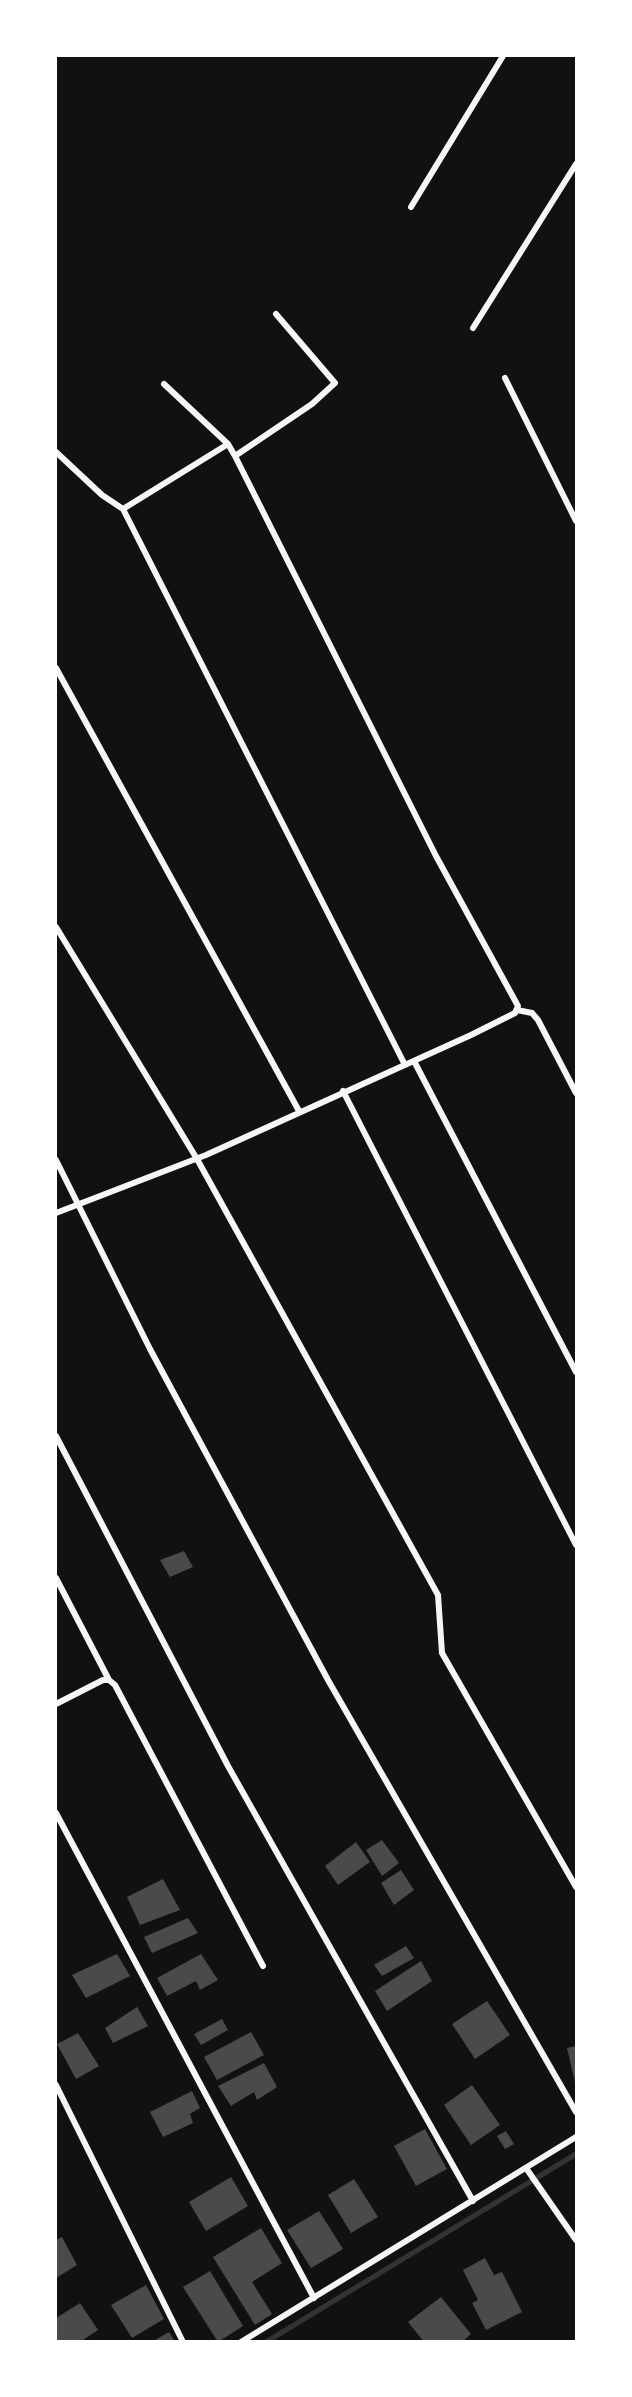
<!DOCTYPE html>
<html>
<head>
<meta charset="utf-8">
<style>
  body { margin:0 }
  #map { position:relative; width:632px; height:2397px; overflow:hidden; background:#111; font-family:Karla,sans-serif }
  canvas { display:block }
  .frame { position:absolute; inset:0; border:57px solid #fff; pointer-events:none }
</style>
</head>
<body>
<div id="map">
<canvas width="632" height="2397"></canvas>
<div class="frame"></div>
</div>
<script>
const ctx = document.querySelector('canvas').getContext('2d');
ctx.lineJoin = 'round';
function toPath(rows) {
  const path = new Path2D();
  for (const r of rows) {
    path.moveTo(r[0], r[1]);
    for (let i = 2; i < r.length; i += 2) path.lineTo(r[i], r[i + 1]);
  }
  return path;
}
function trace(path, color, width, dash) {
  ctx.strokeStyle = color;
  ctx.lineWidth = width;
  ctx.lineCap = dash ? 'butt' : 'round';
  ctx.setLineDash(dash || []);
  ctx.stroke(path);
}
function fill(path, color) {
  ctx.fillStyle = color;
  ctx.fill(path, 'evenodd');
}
const stream = toPath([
  [266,2342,576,2154]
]);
const building = toPath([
  [184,1551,193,1567,170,1577,160,1560],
  [382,1840,399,1863,382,1876,366,1850],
  [356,1842,370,1862,338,1885,325,1866],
  [401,1870,414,1890,394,1905,381,1883],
  [163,1879,180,1910,140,1925,127,1897],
  [188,1918,198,1933,152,1953,144,1937],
  [406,1946,414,1958,382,1976,374,1965],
  [117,1954,130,1976,86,1998,72,1975],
  [201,1954,218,1980,200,1990,196,1981,167,1996,157,1978],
  [421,1961,432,1981,387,2011,375,1991],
  [487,2001,510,2035,475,2059,452,2024],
  [137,2007,148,2026,113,2043,105,2028],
  [222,2019,228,2030,201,2045,194,2034],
  [251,2032,264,2055,217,2080,204,2057],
  [78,2033,99,2066,76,2079,57,2044],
  [576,2046,576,2087,567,2048],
  [264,2063,277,2087,257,2100,254,2092,231,2106,218,2086],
  [472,2085,500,2125,471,2145,444,2105],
  [192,2091,200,2108,190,2114,193,2123,163,2137,150,2112],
  [425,2129,447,2169,416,2186,394,2146],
  [506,2131,514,2144,505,2149,497,2136],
  [231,2177,248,2206,206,2231,189,2202],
  [354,2179,378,2217,351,2233,328,2195],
  [319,2211,343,2249,311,2268,287,2230],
  [261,2228,282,2263,252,2282,272,2314,255,2325,213,2257],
  [62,2237,77,2265,56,2278,56,2240],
  [485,2258,494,2275,502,2272,522,2312,486,2330,472,2303,478,2300,463,2270],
  [210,2271,243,2326,218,2342,183,2287],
  [146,2285,164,2319,132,2338,111,2305],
  [441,2297,471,2334,462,2342,424,2342,408,2322],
  [80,2303,98,2330,80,2342,56,2342,56,2318],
  [169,2332,175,2342,152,2342]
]);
const minor = toPath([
  [411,207,503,56],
  [473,328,576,164],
  [505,378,576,521],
  [56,452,102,495,123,509,405,1065],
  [235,456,312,404,335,383,276,314],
  [123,509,228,444],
  [56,668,299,1111],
  [56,927,197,1159,438,1595,442,1653,576,1887],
  [517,1010,532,1013,538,1020,576,1093],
  [414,1061,576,1372],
  [343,1091,576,1545],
  [56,1160,150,1349,328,1680,576,2112],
  [56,1213,206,1155,471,1035,515,1013,518,1006,436,856,235,456,228,444,164,384],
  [56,1436,228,1766,473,2201],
  [56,1578,109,1680],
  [56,1704,103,1680,109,1680,115,1685,263,1966],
  [56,1813,314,2298],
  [56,2085,183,2342],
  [526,2168,576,2240],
  [241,2342,576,2137]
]);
trace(stream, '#333', 5);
fill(building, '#4a4a4a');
trace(minor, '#f5f5f5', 6);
</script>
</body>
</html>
